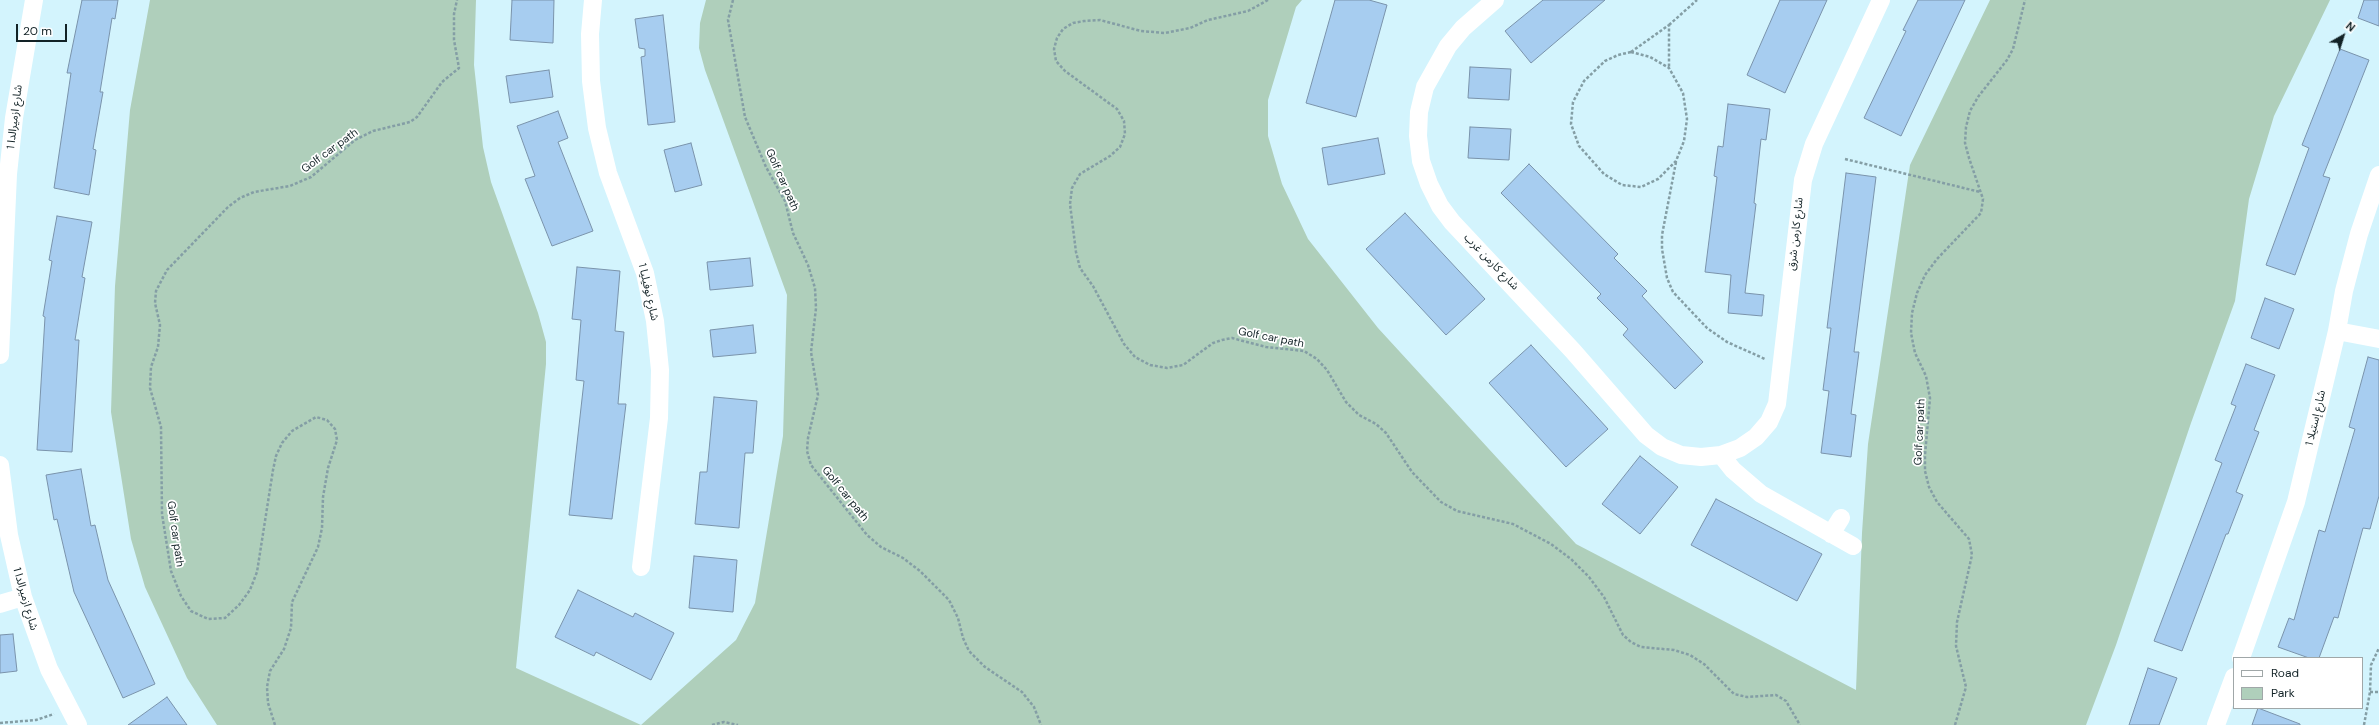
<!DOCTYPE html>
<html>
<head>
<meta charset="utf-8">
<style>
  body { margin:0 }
  #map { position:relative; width:2379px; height:725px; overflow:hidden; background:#d3f4fd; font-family:"DM Sans",sans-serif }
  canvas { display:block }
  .legend { position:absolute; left:2233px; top:657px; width:130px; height:52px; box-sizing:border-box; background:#fff; border:1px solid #a0a7a8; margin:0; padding:5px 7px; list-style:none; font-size:12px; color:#122226 }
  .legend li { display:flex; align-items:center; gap:8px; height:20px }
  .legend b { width:20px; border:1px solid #a0a7a8 }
  .north { position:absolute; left:2323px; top:16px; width:40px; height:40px; -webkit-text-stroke:3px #fff; paint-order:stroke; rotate:39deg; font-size:11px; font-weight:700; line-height:16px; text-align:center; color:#122226 }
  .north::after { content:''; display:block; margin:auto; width:14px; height:18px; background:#122226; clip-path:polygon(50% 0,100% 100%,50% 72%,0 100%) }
  .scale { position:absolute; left:16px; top:24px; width:51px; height:18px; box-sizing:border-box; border:2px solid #122226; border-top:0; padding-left:5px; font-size:12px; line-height:14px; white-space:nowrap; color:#122226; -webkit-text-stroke:3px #fff; paint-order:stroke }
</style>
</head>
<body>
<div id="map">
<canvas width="2379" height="725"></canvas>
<ul class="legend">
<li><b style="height:5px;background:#fff"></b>Road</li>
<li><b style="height:11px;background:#afcfbb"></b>Park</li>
</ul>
<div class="north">N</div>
<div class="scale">20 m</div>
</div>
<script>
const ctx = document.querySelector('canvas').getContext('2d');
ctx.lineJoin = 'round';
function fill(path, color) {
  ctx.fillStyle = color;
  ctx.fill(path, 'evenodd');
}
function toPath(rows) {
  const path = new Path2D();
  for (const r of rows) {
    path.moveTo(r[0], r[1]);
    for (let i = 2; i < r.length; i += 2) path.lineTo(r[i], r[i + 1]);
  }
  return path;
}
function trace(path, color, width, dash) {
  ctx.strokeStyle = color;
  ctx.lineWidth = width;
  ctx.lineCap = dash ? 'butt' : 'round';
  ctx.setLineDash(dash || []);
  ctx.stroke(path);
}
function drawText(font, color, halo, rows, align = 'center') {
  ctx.font = font + ' "DM Sans","Noto Sans Arabic",sans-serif';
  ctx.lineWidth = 3.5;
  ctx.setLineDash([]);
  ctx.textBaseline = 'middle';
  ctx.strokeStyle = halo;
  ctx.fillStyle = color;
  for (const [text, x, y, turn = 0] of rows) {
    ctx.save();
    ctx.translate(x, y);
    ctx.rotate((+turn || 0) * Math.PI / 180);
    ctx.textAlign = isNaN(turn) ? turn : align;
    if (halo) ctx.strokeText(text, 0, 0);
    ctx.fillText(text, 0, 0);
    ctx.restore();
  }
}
const green = toPath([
  [150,0,476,0,474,65,483,147,491,182,538,313,546,342,546,364,516,668,641,725,736,640,755,603,783,436,787,295,705,70,699,48,700,23,706,0,1302,0,1296,7,1268,100,1268,136,1282,184,1308,239,1378,328,1576,544,1856,690,1862,533,1868,444,1910,165,1990,0,2330,0,2274,116,2249,199,2235,301,2191,423,2116,645,2086,725,217,725,187,678,145,587,131,539,111,412,115,286,130,110]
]);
const building = toPath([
  [82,0,118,0,115,19,112,18,100,92,103,92,93,149,96,150,89,195,54,188,71,73,67,73,82,0],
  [512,0,554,0,553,43,510,40,512,0],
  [1335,0,1369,0,1387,5,1356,117,1306,103,1335,0],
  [1543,0,1605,0,1531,63,1505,31,1543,0],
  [1780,0,1827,0,1785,93,1747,75,1780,0],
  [1918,0,1965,0,1901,136,1864,118,1906,31,1903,30,1918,0],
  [2364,0,2379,0,2379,26,2358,18,2364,0],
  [663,15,675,122,648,125,641,57,645,56,645,49,639,48,635,19,663,15],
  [2340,49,2369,60,2323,176,2330,178,2295,275,2266,265,2309,148,2302,145,2340,49],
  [1470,67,1511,69,1509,100,1468,98,1470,67],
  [549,70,553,97,510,103,506,76,549,70],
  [1728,104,1770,109,1766,140,1761,139,1754,203,1756,204,1745,293,1764,295,1762,316,1728,313,1731,275,1705,272,1717,177,1714,176,1718,146,1723,147,1728,104],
  [558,111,568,138,558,142,593,231,552,246,525,179,535,176,517,126,558,111],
  [1470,127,1511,129,1509,160,1468,158,1470,127],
  [1378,138,1385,174,1328,185,1322,148,1378,138],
  [691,143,702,185,675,192,664,150,691,143],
  [1529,164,1618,254,1614,258,1647,291,1642,296,1703,362,1675,389,1623,335,1628,329,1597,298,1601,294,1501,193,1529,164],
  [1846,173,1876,177,1854,352,1859,352,1851,414,1856,415,1851,457,1821,453,1829,391,1823,390,1831,328,1827,328,1846,173],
  [1405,213,1485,299,1446,335,1366,249,1405,213],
  [57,216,92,222,82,277,85,278,75,340,79,340,72,452,37,450,45,317,43,316,52,261,49,260,57,216],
  [750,258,753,286,710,290,707,262,750,258],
  [577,267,620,271,615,331,624,332,618,404,626,404,612,519,569,515,584,381,576,380,581,320,572,319,577,267],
  [2265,298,2294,309,2279,349,2251,338,2265,298],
  [753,325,756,353,713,357,710,330,753,325],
  [1531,345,1608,429,1566,467,1489,383,1531,345],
  [2368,357,2379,360,2379,496,2370,529,2363,528,2338,618,2334,617,2319,658,2309,658,2278,647,2289,618,2294,620,2319,530,2325,532,2355,429,2349,427,2368,357],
  [2246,364,2275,375,2254,430,2259,432,2236,492,2243,495,2228,534,2226,534,2182,651,2154,641,2222,463,2215,460,2236,406,2231,404,2246,364],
  [714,397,757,401,753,453,745,453,739,528,695,524,700,472,707,472,714,397],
  [1640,456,1678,487,1640,534,1602,504,1640,456],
  [81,469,91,526,95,525,108,580,155,684,123,698,74,592,57,519,54,520,46,475,81,469],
  [1716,499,1822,554,1797,601,1691,545,1716,499],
  [694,556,737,560,733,612,689,608,694,556],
  [578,590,633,617,635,613,674,633,651,680,596,652,594,656,555,637,578,590],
  [13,634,17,671,0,673,0,635,13,634],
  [2148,668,2177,678,2159,725,2129,725,2148,668],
  [167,697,187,725,128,725,167,697],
  [2258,708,2300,724,2300,725,2252,725,2258,708]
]);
const path = toPath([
  [733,0,728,20,745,117,766,167,785,201,793,233,808,265,815,288,816,308,811,352,818,395,808,438,807,451,811,465,867,535,881,547,903,558,920,571,949,600,958,618,963,638,969,651,985,667,1022,692,1034,707,1041,725],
  [1268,0,1248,11,1208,20,1190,28,1165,33,1141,31,1100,20,1084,21,1073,23,1063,29,1057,38,1054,49,1056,61,1065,71,1117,109,1124,121,1125,134,1120,147,1110,156,1080,174,1072,188,1070,204,1076,252,1080,268,1093,286,1124,344,1135,357,1150,365,1167,368,1183,365,1213,343,1222,340,1232,338,1266,347,1304,351,1317,359,1327,370,1346,402,1359,415,1376,424,1386,433,1412,472,1441,502,1457,511,1513,524,1551,544,1571,559,1589,577,1604,597,1623,635,1631,642,1641,647,1674,650,1690,655,1704,664,1734,694,1747,697,1776,695,1786,701,1800,725],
  [1669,25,1697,0],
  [1631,52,1650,57,1669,68,1683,93,1687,119,1684,141,1676,161,1658,179,1641,187,1622,185,1604,174,1579,146,1571,124,1573,102,1584,81,1605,61,1618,55,1631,52],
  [1631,52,1669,25,1669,68],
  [1845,159,1980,192],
  [1676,162,1662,235,1662,249,1667,278,1673,292,1707,328,1727,342,1765,359],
  [2370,692,2379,692],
  [0,723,36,720,54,714],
  [275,725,268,703,267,687,270,671,284,649,291,628,292,602,318,547,322,528,323,497,328,468,337,440,335,429,327,420,316,417,292,431,282,443,276,456,273,470,257,572,250,590,239,605,225,618,208,619,191,611,181,596,171,571,162,514,161,427,150,388,151,367,158,347,160,325,155,303,156,291,167,270,228,207,240,198,254,192,290,186,311,177,355,140,373,131,410,122,417,117,442,82,459,68,454,40,454,14,457,0],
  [712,725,724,722,738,725],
  [1955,725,1966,687,1956,646,1957,622,1972,555,1969,539,1937,502,1929,487,1925,471,1925,455,1930,398,1926,376,1915,353,1911,333,1912,313,1917,293,1925,275,1937,259,1981,213,1983,199,1969,158,1965,143,1966,127,1970,111,1978,97,2007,60,2013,49,2025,0],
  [2364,725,2370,692,2371,665,2379,648]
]);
const minor = toPath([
  [593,0,590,34,591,81,597,128,608,173,645,273,655,321,660,370,659,418,641,567],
  [1495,0,1463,28,1448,46,1425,87,1419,112,1418,136,1421,161,1429,184,1440,206,1452,222,1573,351,1646,435,1662,447,1681,455,1701,457,1721,455,1740,448,1756,437,1769,422,1777,404,1803,180,1814,144,1881,0],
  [2337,331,2379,339],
  [0,355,8,174,14,118,34,0],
  [1721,455,1733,470,1761,494,1853,546],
  [0,465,9,535,23,597,49,669,78,725],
  [1831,534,1841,518],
  [0,604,23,597],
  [2241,658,2296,502,2337,331,2344,291,2359,234,2379,175],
  [2216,725,2234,677]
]);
const streetNames = [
  ["شارع ازميرالدا 1",15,117,-83],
  ["Golf car path",330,151,-36],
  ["Golf car path",782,180,66],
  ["شارع كارمن شرق",1796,234,-84],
  ["شارع كارمن غرب",1491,262,46],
  ["شارع نوفيليا 1",648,292,77],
  ["Golf car path",1271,338,11],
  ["شارع إستيلا 1",2316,418,-77],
  ["Golf car path",1920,432,-87],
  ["Golf car path",845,494,51],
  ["Golf car path",175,534,82],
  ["شارع ازميرالدا 1",25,599,74]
];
fill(green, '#afcfbb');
fill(building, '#a7cdf0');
trace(building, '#7a93ab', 1);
trace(path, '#849ea5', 2.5, [3, 2]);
trace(minor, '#fff', 18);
drawText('11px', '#122226', '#fff', streetNames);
</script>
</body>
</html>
